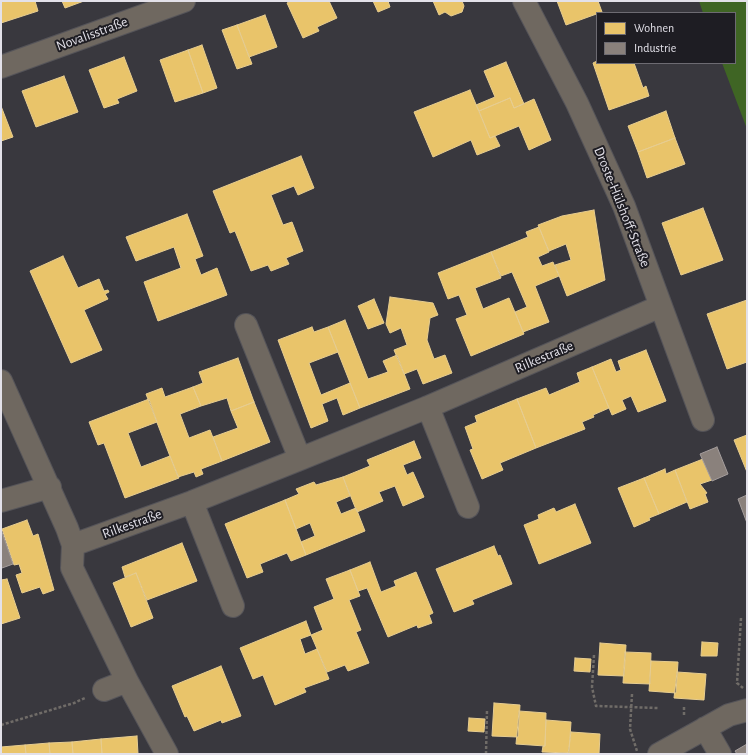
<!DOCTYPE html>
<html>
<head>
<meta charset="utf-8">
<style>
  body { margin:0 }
  #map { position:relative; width:748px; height:755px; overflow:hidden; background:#39383e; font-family:"Alegreya Sans",sans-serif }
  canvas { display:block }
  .frame { position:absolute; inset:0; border:2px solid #e3e1e9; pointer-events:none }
  .legend { position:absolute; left:596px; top:12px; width:140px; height:52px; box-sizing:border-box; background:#1e1d23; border:1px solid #6d6b72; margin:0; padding:5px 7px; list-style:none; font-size:12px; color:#e3e1e9 }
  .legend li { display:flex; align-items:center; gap:8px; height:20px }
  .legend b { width:20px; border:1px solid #6d6b72 }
</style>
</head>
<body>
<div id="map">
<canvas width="748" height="755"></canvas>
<div class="frame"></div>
<ul class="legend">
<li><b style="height:11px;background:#e9c46a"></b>Wohnen</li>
<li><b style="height:11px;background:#8a817c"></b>Industrie</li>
</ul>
</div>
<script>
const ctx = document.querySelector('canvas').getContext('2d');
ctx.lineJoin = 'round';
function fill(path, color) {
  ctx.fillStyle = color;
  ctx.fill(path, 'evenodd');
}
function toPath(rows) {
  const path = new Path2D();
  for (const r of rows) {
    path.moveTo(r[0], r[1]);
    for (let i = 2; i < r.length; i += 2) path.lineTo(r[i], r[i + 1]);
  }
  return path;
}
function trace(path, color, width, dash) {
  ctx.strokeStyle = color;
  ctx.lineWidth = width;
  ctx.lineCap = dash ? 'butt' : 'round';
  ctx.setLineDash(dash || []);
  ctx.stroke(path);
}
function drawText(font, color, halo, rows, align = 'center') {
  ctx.font = font + ' "Alegreya Sans",sans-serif';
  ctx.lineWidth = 4;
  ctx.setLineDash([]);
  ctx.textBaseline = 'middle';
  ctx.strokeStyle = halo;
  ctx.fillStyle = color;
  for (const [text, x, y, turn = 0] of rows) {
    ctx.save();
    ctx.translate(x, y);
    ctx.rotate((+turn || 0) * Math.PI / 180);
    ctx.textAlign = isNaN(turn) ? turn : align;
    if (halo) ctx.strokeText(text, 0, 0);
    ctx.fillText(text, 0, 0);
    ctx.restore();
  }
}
const green = toPath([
  [699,1,747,1,747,129,722,63,735,63,735,13,703,13]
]);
const homes = toPath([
  [1,1,35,1,38,11,1,23,1,1],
  [62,1,84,1,65,8,62,1],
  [291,1,329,1,337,18,317,27,319,31,303,38,287,3,291,1],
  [373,1,388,1,390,7,378,12,373,1],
  [433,1,462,1,464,6,462,12,451,16,445,12,439,15,433,1],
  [557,1,598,1,602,12,566,25,557,1],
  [265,15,277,47,249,57,237,25,265,15],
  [237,25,252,64,237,69,222,30,237,25],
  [202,45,217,88,203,93,188,50,202,45],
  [188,50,203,93,175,102,160,60,188,50],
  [124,57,137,91,117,99,119,103,104,108,89,70,124,57],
  [597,61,597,63,634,63,643,88,646,86,649,96,609,110,593,63,597,61],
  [506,62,524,104,514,108,510,98,479,111,476,105,495,97,484,71,506,62],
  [64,76,78,112,36,127,22,91,64,76],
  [470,90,490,138,495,136,500,146,477,155,471,140,433,157,414,112,470,90],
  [510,98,514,108,534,99,551,140,529,150,519,126,490,138,479,111,510,98],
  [1,106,13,137,1,141,1,106],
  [666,111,675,138,638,152,628,126,666,111],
  [675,138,685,164,647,178,638,152,675,138],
  [301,156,314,188,298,195,294,186,271,195,283,225,292,222,303,251,286,258,289,264,271,271,268,265,251,271,235,231,230,233,213,191,301,156],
  [703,208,723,260,681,275,662,223,703,208],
  [594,210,605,280,567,296,555,265,571,260,566,244,549,251,538,225,562,216,594,210],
  [187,214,203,256,195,259,201,275,217,268,227,295,158,321,144,282,181,268,174,247,136,261,126,237,187,214],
  [539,227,549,252,538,257,542,266,553,262,559,276,535,286,549,322,523,332,515,312,527,307,512,272,501,276,491,252,528,237,526,232,539,227],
  [491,252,501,278,475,288,483,309,509,298,524,334,471,356,456,319,467,315,459,295,448,299,438,273,491,252],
  [63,256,78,288,99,279,104,291,108,290,109,292,105,294,108,299,84,310,102,350,71,363,30,271,63,256],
  [390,297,433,303,438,315,430,318,427,340,434,359,445,355,452,373,423,384,417,369,404,374,394,350,407,345,401,328,390,333,386,324,390,297],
  [374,299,384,323,368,329,358,306,374,299],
  [747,300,747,362,727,369,707,314,747,300],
  [345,320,368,379,388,372,383,361,397,355,410,389,360,408,328,327,345,320],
  [312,327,314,332,328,327,338,352,309,363,321,395,350,383,360,408,343,415,337,398,322,404,328,421,311,428,278,340,312,327],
  [646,350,666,401,638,412,631,396,622,400,626,409,612,415,592,367,611,359,616,372,621,370,618,361,646,350],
  [238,358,254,402,231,411,227,398,201,406,193,387,203,383,199,372,238,358],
  [592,367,609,408,593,415,594,417,582,422,585,429,536,448,517,399,546,388,549,395,580,382,577,373,592,367],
  [193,387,201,406,180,414,189,438,210,430,222,461,201,469,203,474,196,477,194,472,178,477,146,394,162,388,165,397,193,387],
  [149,399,157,422,128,433,141,467,170,456,179,478,125,498,104,443,98,445,89,422,149,399],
  [517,399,536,448,500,463,503,470,482,479,470,450,473,449,465,427,477,422,475,416,517,399],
  [254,402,270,442,222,461,213,437,238,428,231,411,254,402],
  [747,435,747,472,734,440,747,435],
  [414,441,421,458,403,465,407,475,413,472,424,497,403,506,395,486,379,492,383,501,357,512,343,477,370,466,367,460,414,441],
  [703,459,712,480,700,484,707,493,705,494,708,502,690,509,675,470,703,459],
  [665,469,666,474,675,470,687,502,659,514,644,478,665,469],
  [343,477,350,496,336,502,341,514,356,508,365,531,306,555,301,542,315,536,310,523,296,529,285,500,299,494,296,489,314,482,316,485,343,477],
  [644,478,659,514,649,518,650,520,634,527,618,488,644,478],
  [285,500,306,555,291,561,287,553,260,564,263,572,247,578,225,524,285,500],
  [575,504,591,543,539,564,524,525,539,519,538,515,554,508,556,512,575,504],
  [27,520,33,536,38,534,54,590,43,594,40,587,22,593,16,575,22,573,19,564,14,565,2,529,27,520],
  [182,543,197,581,147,600,136,573,125,577,122,567,182,543],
  [494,546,498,556,500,555,512,584,472,600,474,604,454,612,436,569,494,546],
  [370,562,381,592,396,586,394,581,416,572,433,613,429,615,432,623,418,628,417,625,388,637,367,588,358,591,350,570,370,562],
  [350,570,360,596,349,600,361,630,356,632,369,663,348,671,345,665,327,672,311,635,323,630,314,607,334,599,326,579,350,570],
  [136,573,153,618,131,627,113,583,136,573],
  [7,579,20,618,1,624,1,580,7,579],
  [306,621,311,635,300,639,305,654,317,649,329,679,304,688,306,692,275,705,263,675,253,679,240,648,306,621],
  [702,642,718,643,717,656,701,656,702,642],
  [600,643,626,645,624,676,598,675,600,643],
  [625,652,651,653,650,684,623,683,625,652],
  [575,658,591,659,590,672,574,671,575,658],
  [651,661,678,662,676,693,649,691,651,661],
  [221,666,241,716,222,723,221,720,194,731,187,716,185,717,172,686,221,666],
  [677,672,706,674,704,700,674,698,677,672],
  [494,703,520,705,518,737,492,736,494,703],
  [519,711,546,713,545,746,516,744,519,711],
  [469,718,485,719,484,732,468,731,469,718],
  [546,720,571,722,569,753,542,752,543,746,545,746,546,720],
  [571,732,600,734,599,754,568,754,571,732],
  [137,736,138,754,102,754,101,739,137,736],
  [101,739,102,754,73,754,72,742,101,739],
  [72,742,73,754,50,754,49,743,72,742],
  [49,743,50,754,26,754,25,745,49,743],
  [25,745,26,754,1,754,1,747,25,745]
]);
const industry = toPath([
  [717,447,728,474,712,481,700,454,717,447],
  [747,495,747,523,738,499,747,495],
  [1,529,13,564,2,568,1,565,1,529],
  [747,744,747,754,737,754,735,751,747,744]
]);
const path = toPath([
  [741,618,737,683,743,688],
  [594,655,592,687,596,706,658,708],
  [632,694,630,729,637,751],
  [684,715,684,706],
  [1,725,74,703,85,698],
  [486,754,487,710]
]);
const minor = toPath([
  [524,1,577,103,624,206,703,420],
  [1,67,184,1],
  [246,325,300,459],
  [1,381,67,528,73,545,72,568,127,681,167,754],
  [428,407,468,507],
  [1,501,50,487],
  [192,502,233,606],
  [73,545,192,502,300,459,428,407,661,306],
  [104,690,127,681],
  [705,728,720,754],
  [659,754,729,715,747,710]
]);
const streetNames = [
  ["Novalisstraße",92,34,-20],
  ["Droste-Hülshoff-Straße",622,207,68],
  ["Rilkestraße",544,357,-23],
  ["Rilkestraße",132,524,-20]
];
fill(green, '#3f6524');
fill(homes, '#e9c46a');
trace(homes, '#e7cd90', 1);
fill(industry, '#8a817c');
trace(industry, '#a59e9d', 1);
trace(minor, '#555459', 24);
trace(path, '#706c68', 2.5, [3, 2]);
trace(minor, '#6f6860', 22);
drawText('14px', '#e3e1e9', '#1e1d23', streetNames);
</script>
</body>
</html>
